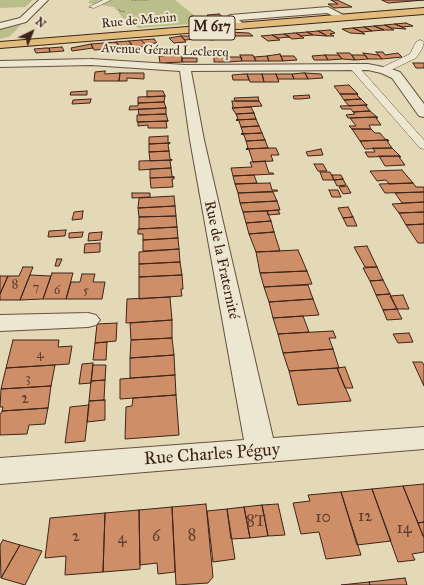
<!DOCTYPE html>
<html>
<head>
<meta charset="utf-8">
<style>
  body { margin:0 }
  #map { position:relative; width:424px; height:585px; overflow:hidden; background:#e3d9b7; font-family:"IM FELL Great Primer",serif }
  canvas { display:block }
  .north { position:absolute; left:12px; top:12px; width:40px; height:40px; -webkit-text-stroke:3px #ede6d0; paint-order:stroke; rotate:43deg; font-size:11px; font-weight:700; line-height:16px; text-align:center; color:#3e2418 }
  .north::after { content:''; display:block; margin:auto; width:14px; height:18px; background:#3e2418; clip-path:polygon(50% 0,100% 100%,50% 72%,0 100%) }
</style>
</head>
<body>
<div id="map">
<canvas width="424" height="585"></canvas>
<div class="north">N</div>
</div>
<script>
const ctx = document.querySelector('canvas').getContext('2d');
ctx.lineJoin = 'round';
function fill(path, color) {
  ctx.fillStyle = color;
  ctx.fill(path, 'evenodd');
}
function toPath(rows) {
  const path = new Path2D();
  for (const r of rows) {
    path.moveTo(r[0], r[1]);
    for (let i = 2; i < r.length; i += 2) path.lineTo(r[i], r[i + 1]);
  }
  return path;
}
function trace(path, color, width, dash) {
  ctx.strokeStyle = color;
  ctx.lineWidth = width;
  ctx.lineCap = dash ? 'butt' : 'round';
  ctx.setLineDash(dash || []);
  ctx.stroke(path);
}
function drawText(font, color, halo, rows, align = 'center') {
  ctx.font = font + ' "IM FELL Great Primer",serif';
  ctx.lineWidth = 4;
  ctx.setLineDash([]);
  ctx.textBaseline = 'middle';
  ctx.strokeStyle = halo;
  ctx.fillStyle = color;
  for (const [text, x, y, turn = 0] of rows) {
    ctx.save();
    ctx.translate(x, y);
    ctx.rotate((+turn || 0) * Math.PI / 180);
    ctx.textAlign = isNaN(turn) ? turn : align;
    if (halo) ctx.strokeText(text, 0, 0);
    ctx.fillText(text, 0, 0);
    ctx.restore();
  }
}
const green = toPath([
  [0,0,33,0,25,7,0,8],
  [90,0,175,0,204,23,138,28,123,18,114,7,88,3],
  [21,25,9,37,0,39,0,29]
]);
const building = toPath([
  [331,0,337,0,352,7,334,8,328,4,338,4,331,0],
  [382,0,424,0,388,3,382,0],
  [219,14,223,17,211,18,207,15,219,14],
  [406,23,413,26,402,27,395,24,406,23],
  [395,24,402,27,406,29,391,28,385,25,395,24],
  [385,25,391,28,394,30,384,30,374,26,385,25],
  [374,26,384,30,372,31,364,27,374,26],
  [364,27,372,31,362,32,353,28,364,27],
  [353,28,362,32,365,34,350,33,342,29,353,28],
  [330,30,335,33,330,34,334,36,327,36,318,31,330,30],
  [318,31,324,34,327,36,313,35,307,32,318,31],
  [228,32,232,36,220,37,216,34,228,32],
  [228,32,249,33,253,36,232,36,228,32],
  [307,32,313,35,301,36,296,33,307,32],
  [294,33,296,33,304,38,292,39,284,34,294,33],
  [204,34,209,38,196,39,193,36,204,34],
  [204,34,216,34,222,39,210,40,204,34],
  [284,34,290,37,278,38,272,35,284,34],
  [272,35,280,40,268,41,261,36,272,35],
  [181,36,193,36,196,39,185,40,181,36],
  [181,36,186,42,174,43,169,38,181,36],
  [154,39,157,43,145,44,141,40,154,39],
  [141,40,147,46,134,48,129,41,141,40],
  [129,41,132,45,119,46,116,42,129,41],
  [116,42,119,46,106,47,104,43,116,42],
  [104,43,107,49,94,50,91,44,104,43],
  [91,44,93,48,72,51,71,48,91,44],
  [62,47,64,51,50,52,49,48,62,47],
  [46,48,49,48,50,52,36,53,34,49,46,48],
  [376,52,383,52,385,55,398,53,402,57,382,59,376,52],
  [337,53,350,53,355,60,342,59,337,53],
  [363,53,378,55,382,59,368,59,363,53],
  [280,54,283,61,269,61,267,56,280,54],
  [182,55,182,62,160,63,159,56,182,55],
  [220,55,227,55,228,62,214,62,214,57,220,57,220,55],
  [240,55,253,55,256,61,242,61,240,55],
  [325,55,339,55,342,59,328,60,325,55],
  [325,55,328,60,314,60,312,56,325,55],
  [352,55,365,55,368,59,355,60,352,55],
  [267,56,269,61,256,61,254,57,267,56],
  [281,56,294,56,297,60,283,61,281,56],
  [227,57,241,57,242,61,228,62,227,57],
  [182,58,197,58,197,62,182,62,182,58],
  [413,63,424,63,424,68,416,68,413,63],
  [105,71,105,74,120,73,119,81,94,81,95,72,105,71],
  [120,73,144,73,144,79,127,78,127,81,119,81,120,73],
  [303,73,305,73,308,79,294,79,292,74,303,73],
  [305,73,321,74,323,78,308,79,305,73],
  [244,74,247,74,249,80,233,80,232,75,244,74],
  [247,74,262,74,264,82,250,82,247,74],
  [262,74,276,74,279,82,264,82,262,74],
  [276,74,292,74,294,79,278,79,276,74],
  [349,85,358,94,340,94,334,86,349,85],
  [87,91,87,95,70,95,71,92,87,91],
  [147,91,163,91,165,96,147,97,147,91],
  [340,94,358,94,357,95,361,99,344,100,340,94],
  [309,95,310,98,300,99,294,99,293,96,309,95],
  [165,96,164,102,138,103,138,97,165,96],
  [258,97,259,101,235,101,234,98,258,97],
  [91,99,90,103,72,104,73,100,91,99],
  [361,99,367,105,349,106,344,100,361,99],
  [232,101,259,101,262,106,232,108,233,107,232,101],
  [164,102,166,108,129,110,130,106,138,106,138,103,164,102],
  [367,105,366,106,370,111,353,112,351,109,342,109,340,106,367,105],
  [251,107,254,113,236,114,232,108,251,107],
  [166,108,166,114,139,115,138,109,166,108],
  [370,111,377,117,348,118,346,115,355,114,353,112,370,111],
  [254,113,256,119,236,120,238,119,236,114,254,113],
  [166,114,168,121,137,122,137,115,166,114],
  [377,117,378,118,376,118,381,125,369,125,371,129,352,129,349,126,356,126,350,118,377,117],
  [256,119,259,126,241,127,239,121,236,120,256,119],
  [168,121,166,122,167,128,148,128,148,125,138,126,138,122,168,121],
  [259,126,262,133,241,134,243,133,241,127,259,126],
  [352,129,371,129,375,133,380,133,385,139,388,140,360,141,352,129],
  [262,133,265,140,246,141,244,135,241,134,262,133],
  [168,136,168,142,170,143,149,144,149,137,168,136],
  [265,140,268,148,246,149,248,148,246,141,265,140],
  [388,140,389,141,387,141,392,148,365,149,360,141,388,140],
  [170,143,168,145,169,151,149,152,149,144,170,143],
  [268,148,276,148,279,155,271,155,273,161,253,162,249,150,246,149,268,148],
  [373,148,392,148,400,156,368,157,365,152,375,152,373,148],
  [321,149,323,155,308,156,306,152,321,149],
  [169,151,170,159,172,160,150,161,149,152,169,151],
  [379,156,400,156,401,157,399,157,405,165,385,166,379,156],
  [172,160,170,161,171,168,139,170,139,161,172,160],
  [265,161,269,173,273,173,274,174,233,176,231,168,252,167,250,162,265,161],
  [314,164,323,164,327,171,318,171,314,164],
  [171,168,172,176,174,177,150,178,150,169,171,168],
  [402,170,413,183,389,184,386,180,377,181,370,171,402,170],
  [320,172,330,172,334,180,323,180,320,172],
  [254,175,257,183,235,184,233,176,254,175],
  [332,175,341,175,343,179,334,180,332,175],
  [174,177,174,179,172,179,173,187,151,188,150,178,174,177],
  [343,179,346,185,337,186,334,180,343,179],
  [270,183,272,190,277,190,278,191,238,193,235,184,270,183],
  [413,183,416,187,424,187,424,192,385,193,379,184,413,183],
  [347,186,351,193,343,194,339,187,347,186],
  [329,190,338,190,341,197,332,197,329,190],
  [273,192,277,201,240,203,238,193,273,192],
  [424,192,424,202,402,203,395,193,424,192],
  [132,193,150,193,150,197,132,198,132,193],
  [174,196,175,206,138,208,139,198,174,196],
  [277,201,280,210,243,212,240,203,277,201],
  [424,202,424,212,399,213,392,204,424,202],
  [175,206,176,216,139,217,138,208,175,206],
  [348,207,353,217,343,218,338,208,348,207],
  [278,210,280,214,268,215,267,211,278,210],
  [83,211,82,219,72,220,74,212,83,211],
  [267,211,271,221,246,223,243,212,267,211],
  [424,212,424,224,406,225,399,213,424,212],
  [176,216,177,227,139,229,139,217,176,216],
  [353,217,357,226,347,226,343,218,353,217],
  [271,221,274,232,249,234,246,223,271,221],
  [424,224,424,243,418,243,406,225,424,224],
  [177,227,178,238,143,240,143,234,138,234,138,229,177,227],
  [66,230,65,236,48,237,49,231,66,230],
  [83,232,82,237,69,238,69,233,83,232],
  [102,232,101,240,88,241,89,233,102,232],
  [274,232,280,251,256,252,249,234,274,232],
  [178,238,179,249,143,251,143,240,178,238],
  [100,243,100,252,84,253,85,244,100,243],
  [367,246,377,267,365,267,354,247,367,246],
  [179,249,180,262,139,264,139,252,179,249],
  [298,250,307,271,260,273,256,252,298,250],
  [57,259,62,259,59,266,55,266,57,259],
  [180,262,182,275,139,277,139,264,180,262],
  [23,267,33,267,20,300,0,300,0,294,8,276,19,276,23,267],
  [377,267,383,280,370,281,363,268,377,267],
  [307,271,312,284,264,287,260,273,307,271],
  [52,273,73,273,66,299,43,299,52,273],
  [82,274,95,274,93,282,105,282,102,299,66,299,71,282,80,282,82,274],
  [30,275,51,276,43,299,20,300,30,275],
  [182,275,183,289,181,289,182,296,139,299,139,277,182,275],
  [0,276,8,276,0,294,0,276],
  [383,280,390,294,376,295,370,281,383,280],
  [308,285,313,299,269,302,264,287,308,285],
  [390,294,397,309,383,310,376,295,390,294],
  [403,295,409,309,397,309,390,296,403,295],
  [170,297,172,320,126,323,127,299,170,297],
  [313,299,319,315,273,318,269,302,313,299],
  [397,309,402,319,387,320,383,310,397,309],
  [303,316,309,332,278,334,273,318,303,316],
  [172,320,172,338,131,340,130,323,172,320],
  [117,323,116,341,95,343,97,324,117,323],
  [333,331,336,338,329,338,333,349,283,353,278,334,333,331],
  [409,333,413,342,398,343,393,334,409,333],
  [172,338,174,355,130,358,131,340,172,338],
  [13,340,59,340,58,347,72,346,69,364,6,368,13,340],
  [107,342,106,360,93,360,95,343,107,342],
  [333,349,339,368,289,371,283,353,333,349],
  [174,355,175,375,130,378,130,358,174,355],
  [413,362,422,362,424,365,424,386,413,362],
  [93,363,91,383,79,384,82,364,93,363],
  [55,365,51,386,1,389,6,368,55,365],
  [93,365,106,365,105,380,91,381,93,365],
  [345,367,353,388,345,388,337,368,345,367],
  [337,368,351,401,298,405,289,371,337,368],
  [175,375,176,395,120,399,120,379,175,375],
  [105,380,104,400,89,401,91,381,105,380],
  [51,386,48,408,2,411,3,407,0,407,1,389,51,386],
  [176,395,179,435,125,439,126,407,132,406,133,398,176,395],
  [105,400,105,420,87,422,89,401,105,400],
  [89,405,85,441,65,443,70,407,89,405],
  [48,408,45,424,29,425,27,434,0,435,0,415,2,411,48,408],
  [424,484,424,522,418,523,403,486,424,484],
  [403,486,424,538,424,552,412,554,415,560,398,562,372,489,403,486],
  [372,489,391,541,357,545,341,492,372,489],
  [341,492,361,555,326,559,319,532,301,534,293,503,310,501,308,495,341,492],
  [206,504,213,577,208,583,176,585,172,507,206,504],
  [278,504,285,535,268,536,262,505,278,504],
  [262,505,268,536,250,538,244,507,262,505],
  [172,507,175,572,158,574,157,563,140,565,139,510,172,507],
  [244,507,250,538,231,539,227,509,244,507],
  [227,509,235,559,213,562,207,511,227,509],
  [139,510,140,569,103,572,105,513,139,510],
  [105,513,103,572,65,575,66,556,45,558,50,518,105,513],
  [424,522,424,536,423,536,418,523,424,522],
  [3,540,20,545,1,578,0,545,3,540],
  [20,545,42,551,25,585,1,578,20,545],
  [405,578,407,585,370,585,369,582,405,578],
  [369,582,370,585,341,585,369,582]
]);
const path = toPath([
  [131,0,149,0],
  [119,9,121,12,125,11]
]);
const lane = toPath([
  [103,0,111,0,94,8,89,7,103,0],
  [420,40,424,42,422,49,416,58,387,72,381,72,381,68,410,54,416,42,420,40],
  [350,64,356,64,424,140,424,149,420,148,350,68,350,64]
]);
const street = toPath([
  [39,0,48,0,26,22,0,29,0,23,20,18,39,0],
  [328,7,347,17,342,20,327,13,239,20,246,26,241,29,238,28,225,18,230,15,328,7],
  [91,59,185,65,368,64,388,68,400,72,424,104,424,117,419,116,392,78,381,73,368,70,191,71,204,140,273,438,424,427,424,449,0,484,0,458,244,440,190,140,180,71,91,65,0,67,0,61,91,59],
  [88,313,96,315,100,320,96,325,88,327,0,331,0,315,88,313]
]);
const primary = toPath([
  [424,8,424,14,0,48,0,42,424,8]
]);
const farStreetnames = [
  ["Rue de Menin",139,21,-5],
  ["Avenue Gérard Leclercq",165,51,2]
];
const numberNames = [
  ["8",15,285],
  ["7",36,288],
  ["6",57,291],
  ["5",86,291],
  ["4",40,355],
  ["3",28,379]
];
const shields = [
  [212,28,46]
];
const shieldNames = [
  ["M 617",212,28]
];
const streetNames = [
  ["Rue de la Fraternité",221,260,78]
];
const nearNumbernames = [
  ["2",25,399],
  ["12",365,517],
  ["10",323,518],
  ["8T",256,522],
  ["14",404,529],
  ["8",192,536],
  ["2",76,537],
  ["6",156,537],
  ["4",122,539]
];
const nearStreetnames = [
  ["Rue Charles Péguy",212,455,-4]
];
fill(green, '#b9be8a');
fill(building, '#ce8e68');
trace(building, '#3e2418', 1);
trace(lane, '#675140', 1);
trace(street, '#675140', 2);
trace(primary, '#3e2418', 2);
trace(path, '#3e2418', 1, [0.5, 1]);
fill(lane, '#ede6d0');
fill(street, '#ede6d0');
fill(primary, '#e2bc7c');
drawText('13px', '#3e2418', '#ede6d0', farStreetnames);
drawText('13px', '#623e2c', null, numberNames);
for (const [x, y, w] of shields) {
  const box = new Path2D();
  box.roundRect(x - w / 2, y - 12, w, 24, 3);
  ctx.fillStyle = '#ede6d0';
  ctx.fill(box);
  trace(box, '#3e2418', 1);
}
drawText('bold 14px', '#3e2418', null, shieldNames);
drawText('15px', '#3e2418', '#ede6d0', streetNames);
drawText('16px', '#623e2c', null, nearNumbernames);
drawText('18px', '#3e2418', '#ede6d0', nearStreetnames);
</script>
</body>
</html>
